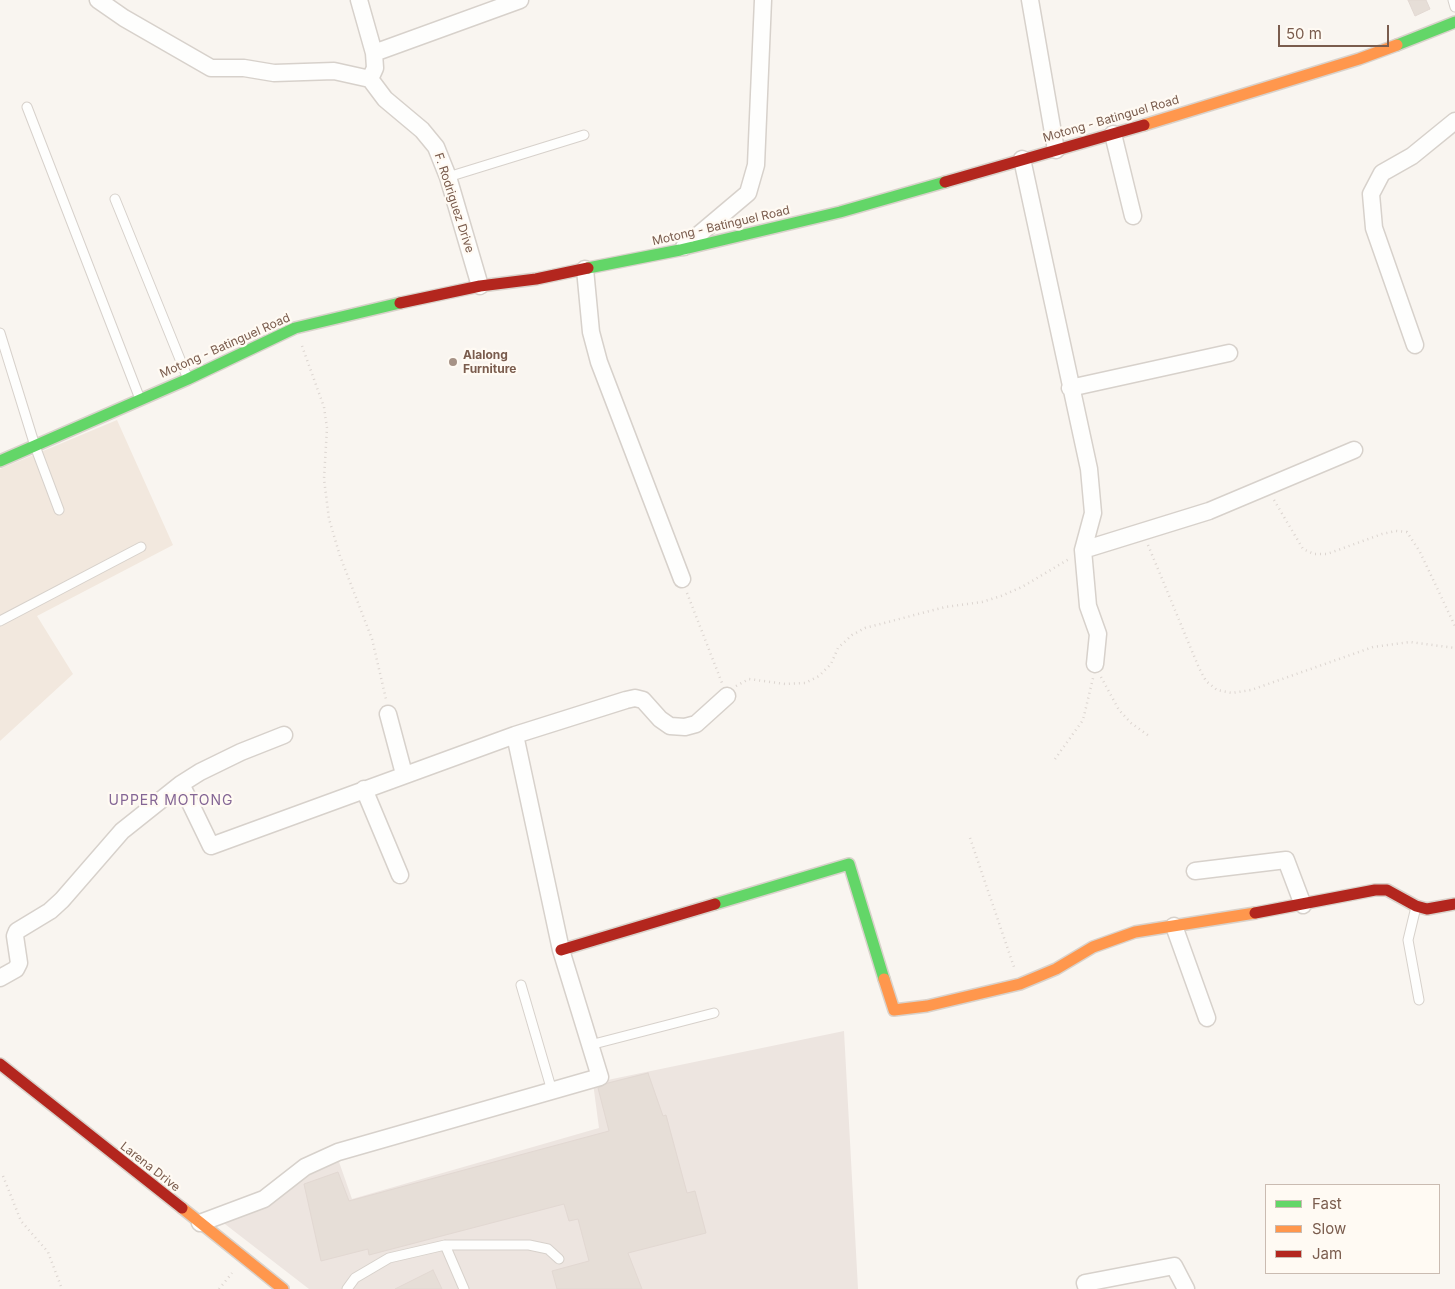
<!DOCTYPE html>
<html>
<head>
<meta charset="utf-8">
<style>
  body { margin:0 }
  #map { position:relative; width:1455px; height:1289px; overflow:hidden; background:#f9f5f0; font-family:Inter,sans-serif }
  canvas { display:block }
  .legend { position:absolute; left:1265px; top:1184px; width:175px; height:90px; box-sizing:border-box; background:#fffaf3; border:1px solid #cabbb1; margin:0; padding:6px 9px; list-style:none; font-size:15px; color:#7a5c4d }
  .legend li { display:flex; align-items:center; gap:10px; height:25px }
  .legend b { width:25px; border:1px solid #cabbb1 }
  .scale { position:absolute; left:1278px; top:25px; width:111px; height:22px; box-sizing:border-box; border:2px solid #7a5c4d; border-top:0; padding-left:6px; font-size:15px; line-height:18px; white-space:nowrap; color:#7a5c4d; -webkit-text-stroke:4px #fffaf3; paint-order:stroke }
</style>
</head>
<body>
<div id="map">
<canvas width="1455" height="1289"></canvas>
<ul class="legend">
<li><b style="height:6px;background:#63d668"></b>Fast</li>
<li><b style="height:6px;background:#ff974d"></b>Slow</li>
<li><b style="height:6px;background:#b3261e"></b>Jam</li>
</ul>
<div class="scale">50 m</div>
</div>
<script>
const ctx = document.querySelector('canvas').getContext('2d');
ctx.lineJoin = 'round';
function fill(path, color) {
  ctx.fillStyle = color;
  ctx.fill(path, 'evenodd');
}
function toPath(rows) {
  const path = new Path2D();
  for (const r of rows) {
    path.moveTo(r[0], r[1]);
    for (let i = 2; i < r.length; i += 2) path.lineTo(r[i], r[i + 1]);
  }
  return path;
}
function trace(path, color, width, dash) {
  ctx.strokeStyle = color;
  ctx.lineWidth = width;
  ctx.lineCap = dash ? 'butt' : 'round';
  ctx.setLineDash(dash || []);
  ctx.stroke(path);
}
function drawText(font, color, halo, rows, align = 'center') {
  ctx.font = font + ' Inter,sans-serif';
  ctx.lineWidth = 4.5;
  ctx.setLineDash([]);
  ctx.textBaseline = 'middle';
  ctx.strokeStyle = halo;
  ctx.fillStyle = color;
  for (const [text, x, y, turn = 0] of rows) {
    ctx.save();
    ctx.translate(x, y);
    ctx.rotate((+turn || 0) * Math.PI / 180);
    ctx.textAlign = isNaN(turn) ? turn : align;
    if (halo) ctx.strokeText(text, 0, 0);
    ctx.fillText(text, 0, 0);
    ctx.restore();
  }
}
const residential = toPath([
  [117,420,173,545,37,616,73,674,0,741,0,469]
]);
const industrial = toPath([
  [844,1031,858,1289,309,1289,221,1221,299,1177,338,1159,352,1199,599,1128,593,1083]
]);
const building = toPath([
  [1408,0,1426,0,1430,9,1415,16,1408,0],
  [648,1073,663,1116,666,1115,687,1193,695,1191,706,1233,628,1253,642,1289,557,1289,552,1271,589,1261,578,1219,569,1221,564,1204,369,1255,368,1249,321,1261,304,1184,338,1172,349,1201,609,1131,598,1088,608,1083,648,1073],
  [433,1270,442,1289,395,1289,433,1270]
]);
const path = toPath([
  [302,346,324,407,327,428,324,479,329,519,340,556,372,639,386,699],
  [1274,500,1303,549,1314,554,1327,554,1382,534,1396,531,1407,532,1420,552,1455,626],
  [1148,545,1199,668,1206,681,1217,690,1232,693,1251,690,1373,647,1410,642,1455,648],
  [687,593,722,683],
  [1101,677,1119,710,1131,723,1149,736],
  [736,686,749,679,785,684,805,683,819,676,831,664,838,648,852,635,865,628,945,607,982,602,1001,596,1022,587,1069,559],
  [1055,759,1083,720,1093,678],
  [970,838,1014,967],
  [3,1176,21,1221,48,1252,62,1289],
  [219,1289,232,1273]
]);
const lane = toPath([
  [1453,0,1455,7],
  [27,107,140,399],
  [448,177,584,135],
  [115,199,188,379],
  [0,333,35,446,59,510],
  [0,621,141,547],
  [1416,907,1408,940,1419,1000],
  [521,985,552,1091],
  [590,1045,714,1013],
  [445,1245,464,1289],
  [347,1289,355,1278,389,1258,445,1245,529,1245,548,1249,559,1259]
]);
const street = toPath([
  [98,0,124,18,211,68,244,68,274,73,334,71,370,79,385,99,422,130,436,147,448,177,480,286],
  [359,0,374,53,375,68,370,79],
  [1030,0,1056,150],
  [374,53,520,0],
  [1113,134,1133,216],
  [1022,159,1089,469,1093,513,1083,550,1088,606,1098,634,1095,664],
  [684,247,748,193,756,165,763,0],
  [585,269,591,332,599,362,682,579],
  [1415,345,1374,228,1371,194,1382,173,1412,156,1455,121],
  [1070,388,1229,353],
  [1083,550,1209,511,1354,450],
  [388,714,404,774],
  [181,784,211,846,515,735,626,700,635,698,643,700,660,719,670,726,685,727,696,724,727,696],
  [364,789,400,875],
  [1195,871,1286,860,1303,905],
  [1174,926,1207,1018],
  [0,978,16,969,19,963,15,936,17,931,50,911,62,900,122,831,181,784,200,772,241,752,284,735],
  [200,1223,264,1199,305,1167,338,1152,600,1077,561,950,515,735],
  [1087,1289,1085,1283,1174,1266,1186,1289]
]);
const fast = toPath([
  [1397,45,1455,22],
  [588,268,680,250,840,212,945,182],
  [0,461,188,379,295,328,400,303],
  [715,904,849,864,884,979]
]);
const slow = toPath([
  [1144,125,1359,59,1397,45],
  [884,979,894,1010,927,1006,1020,984,1056,969,1093,947,1135,932,1255,913],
  [182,1208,283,1289]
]);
const jam = toPath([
  [945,182,1144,125],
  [400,303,480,286,536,279,588,268],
  [1255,913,1375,890,1387,890,1416,906,1427,909,1455,904],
  [561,950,715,904],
  [0,1064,182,1208]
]);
const markers = [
  [453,362,5,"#a69286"]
];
const streetNames = [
  ["Motong - Batinguel Road",1111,119,-16],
  ["F. Rodriguez Drive",454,203,72],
  ["Motong - Batinguel Road",721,226,-13],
  ["Motong - Batinguel Road",225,346,-24],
  ["Larena Drive",150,1167,38]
];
const poiNames = [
  ["Alalong",463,355],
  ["Furniture",463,369]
];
const neighbourhoodNames = [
  ["UPPER MOTONG",171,801]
];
fill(residential, '#f2e8de');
fill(industrial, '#ede5e0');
fill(building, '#e6ded7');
trace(building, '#e2d8d2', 1);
trace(lane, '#d7d1cb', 11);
trace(street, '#d7d1cb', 19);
trace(fast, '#d9d2cb', 14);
trace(slow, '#d9d2cb', 14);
trace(jam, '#d9d2cb', 14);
trace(path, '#dcd5d0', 2.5, [1, 4]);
trace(lane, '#fefefd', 9);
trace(street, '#fefefd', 16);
trace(fast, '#63d668', 11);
trace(slow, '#ff974d', 11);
trace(jam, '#b3261e', 11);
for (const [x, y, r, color] of markers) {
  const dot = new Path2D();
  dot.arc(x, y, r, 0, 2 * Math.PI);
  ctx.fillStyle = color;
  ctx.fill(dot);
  trace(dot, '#fffaf3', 2);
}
drawText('12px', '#7a5c4d', '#fffaf3', streetNames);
drawText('bold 12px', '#7a5c4d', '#fffaf3', poiNames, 'left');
ctx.letterSpacing = '1px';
drawText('14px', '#846695', '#fffaf3', neighbourhoodNames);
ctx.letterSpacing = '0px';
</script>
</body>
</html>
